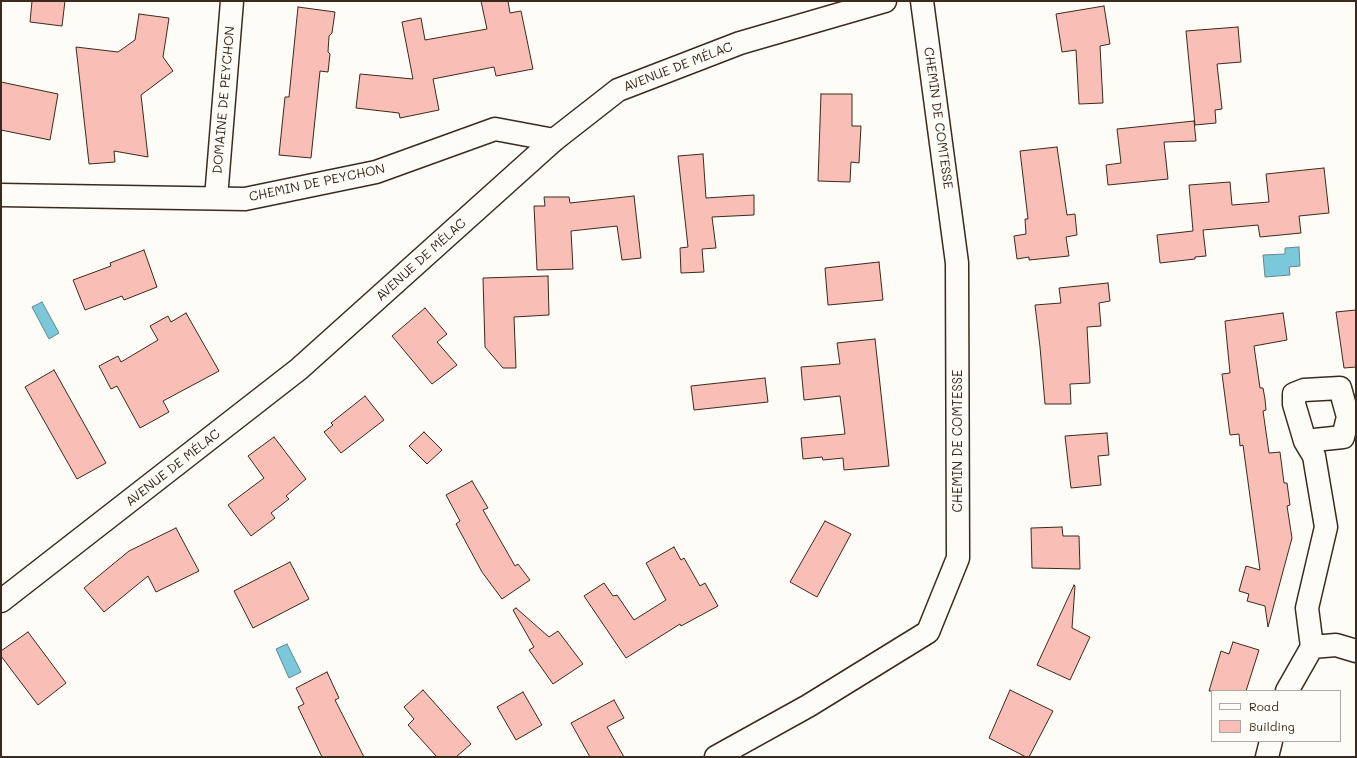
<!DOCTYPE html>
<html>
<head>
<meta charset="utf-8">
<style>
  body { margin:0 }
  #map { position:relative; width:1357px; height:758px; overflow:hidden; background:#fdfcf7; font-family:Mali,sans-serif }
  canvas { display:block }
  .frame { position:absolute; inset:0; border:2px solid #3b2a1e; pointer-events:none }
  .legend { position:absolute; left:1211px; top:690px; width:130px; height:52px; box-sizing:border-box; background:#fdfcf7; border:1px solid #afa8a0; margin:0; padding:5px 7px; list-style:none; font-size:12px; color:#3b2a1e }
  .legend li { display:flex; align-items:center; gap:8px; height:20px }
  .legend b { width:20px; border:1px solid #afa8a0 }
</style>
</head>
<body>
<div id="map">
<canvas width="1357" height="758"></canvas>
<div class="frame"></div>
<ul class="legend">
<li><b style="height:5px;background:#fdfcf7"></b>Road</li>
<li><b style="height:11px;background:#f9beb5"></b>Building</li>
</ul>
</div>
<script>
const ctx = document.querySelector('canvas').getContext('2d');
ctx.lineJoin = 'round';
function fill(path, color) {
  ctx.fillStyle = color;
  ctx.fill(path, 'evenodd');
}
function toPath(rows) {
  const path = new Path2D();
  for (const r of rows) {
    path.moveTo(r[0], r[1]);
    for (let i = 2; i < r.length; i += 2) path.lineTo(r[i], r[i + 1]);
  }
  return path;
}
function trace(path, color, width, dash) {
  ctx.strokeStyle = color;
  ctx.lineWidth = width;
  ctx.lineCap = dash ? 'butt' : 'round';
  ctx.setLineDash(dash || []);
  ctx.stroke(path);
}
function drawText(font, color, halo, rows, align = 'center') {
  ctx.font = font + ' Mali,sans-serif';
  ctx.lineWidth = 3.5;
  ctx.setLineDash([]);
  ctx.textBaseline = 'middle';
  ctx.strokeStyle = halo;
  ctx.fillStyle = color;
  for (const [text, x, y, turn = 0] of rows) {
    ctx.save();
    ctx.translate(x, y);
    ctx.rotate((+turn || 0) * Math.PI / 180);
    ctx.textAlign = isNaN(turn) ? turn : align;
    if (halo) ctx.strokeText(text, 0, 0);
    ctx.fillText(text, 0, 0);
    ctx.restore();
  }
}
const water = toPath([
  [1299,247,1300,266,1289,267,1290,275,1265,277,1263,255,1285,254,1285,248,1299,247],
  [42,302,59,333,49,339,32,307,42,302],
  [287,644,301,672,289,678,276,649,287,644]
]);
const building = toPath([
  [32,1,65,1,62,26,30,22,32,1],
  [481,1,508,1,510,13,521,11,533,69,496,76,494,67,433,79,439,110,400,118,399,113,356,108,360,74,413,79,402,22,421,18,425,40,487,29,481,1],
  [1104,6,1110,44,1100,46,1103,103,1079,104,1076,50,1062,52,1056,14,1104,6],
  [298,7,335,12,332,33,329,36,328,52,330,54,328,72,320,71,311,158,279,155,285,97,289,97,298,7],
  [139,14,169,18,163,57,173,71,141,95,148,157,114,151,115,162,89,164,76,47,118,52,135,40,139,14],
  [1238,27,1241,62,1217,64,1222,109,1215,110,1216,123,1195,125,1186,31,1238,27],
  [1,82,58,94,50,140,1,130,1,82],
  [821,94,852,94,852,126,861,126,859,163,851,162,850,182,818,181,821,94],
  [1194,121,1196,141,1164,142,1168,179,1108,185,1106,165,1121,163,1117,129,1194,121],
  [1057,147,1067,215,1075,214,1077,235,1066,237,1069,256,1029,260,1029,257,1017,259,1014,236,1026,234,1025,219,1028,219,1020,151,1057,147],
  [703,154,706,198,754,195,754,215,712,217,716,248,702,249,704,272,681,273,680,248,688,247,678,156,703,154],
  [1324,168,1329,213,1299,216,1301,233,1260,237,1258,225,1203,230,1206,256,1195,257,1195,259,1160,263,1157,235,1193,231,1189,185,1230,182,1232,205,1269,202,1266,174,1324,168],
  [634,196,641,258,622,260,617,226,571,231,573,269,537,270,534,206,545,206,544,197,569,197,570,203,634,196],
  [144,250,157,287,124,300,122,296,85,310,73,280,111,266,110,263,144,250],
  [879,262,883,300,828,305,825,268,879,262],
  [548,276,549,315,514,317,516,368,503,368,485,347,483,278,548,276],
  [1108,283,1110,301,1099,303,1101,326,1087,327,1090,383,1070,384,1071,404,1045,404,1040,347,1035,305,1061,303,1059,288,1108,283],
  [425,308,447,334,437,342,457,365,432,384,392,336,425,308],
  [1356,310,1356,367,1344,368,1336,312,1356,310],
  [186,313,219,371,163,401,169,412,140,428,117,386,111,389,99,366,118,356,121,362,158,340,150,326,168,316,171,322,186,313],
  [1283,313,1287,340,1254,346,1260,388,1263,388,1265,399,1266,410,1263,411,1269,453,1280,452,1284,483,1287,483,1290,505,1287,506,1292,538,1268,627,1265,606,1247,601,1249,594,1239,591,1246,566,1260,570,1243,445,1240,446,1239,434,1230,435,1222,374,1230,373,1225,321,1283,313],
  [875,339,889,466,844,470,843,458,823,460,822,457,803,459,801,438,845,434,840,396,804,400,801,367,840,364,837,343,875,339],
  [54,370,106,463,77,479,25,387,54,370],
  [765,378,768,402,694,410,691,386,765,378],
  [365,396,384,420,341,453,324,432,333,425,331,423,365,396],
  [424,432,442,450,427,464,409,446,424,432],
  [1107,433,1109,455,1098,456,1101,485,1071,488,1065,436,1107,433],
  [274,437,306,479,286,496,289,499,271,513,275,518,251,536,228,505,264,478,248,456,274,437],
  [472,481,488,508,483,510,515,566,518,564,530,580,502,599,482,572,456,524,460,521,446,495,472,481],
  [825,521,851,534,817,597,790,582,825,521],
  [1062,527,1063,536,1079,536,1080,569,1032,568,1031,528,1062,527],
  [176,528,199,571,156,592,148,576,104,612,84,588,129,551,176,528],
  [674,547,681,560,684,558,700,586,705,583,718,606,681,626,680,624,626,658,584,596,604,583,613,596,617,595,634,620,666,600,646,563,674,547],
  [290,562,309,599,253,628,234,591,290,562],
  [1074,585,1075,586,1072,628,1090,637,1070,680,1037,665,1074,585],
  [516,608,549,637,558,631,583,664,553,684,529,650,534,647,513,610,516,608],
  [28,632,66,683,38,705,1,656,1,651,28,632],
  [1233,642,1259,650,1246,691,1209,691,1221,651,1229,654,1233,642],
  [327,672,339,698,335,700,364,757,322,757,298,707,304,704,296,688,327,672],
  [423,690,471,744,456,757,437,757,408,725,414,719,404,707,423,690],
  [1010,690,1053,711,1029,757,1026,757,989,738,1010,690],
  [523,692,542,725,516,740,497,707,523,692],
  [614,700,624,718,607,727,624,757,590,757,571,723,614,700]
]);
const street = toPath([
  [1,195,245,199,376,172,495,129,554,140],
  [216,198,232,1],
  [1312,647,1336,645,1356,651],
  [1287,691,1312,647,1307,608,1326,527,1314,456,1305,441,1294,404,1294,394,1304,390,1340,388,1348,417,1343,437,1305,441],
  [716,757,808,706,928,632,958,558,957,263,922,1],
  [1267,757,1271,741]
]);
const secondary = toPath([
  [1,601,299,369,554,140,618,90,740,43,885,1]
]);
const streetNames = [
  ["AVENUE DE MÉLAC",678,67,-21],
  ["DOMAINE DE PEYCHON",224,100,-85],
  ["CHEMIN DE COMTESSE",938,118,82],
  ["CHEMIN DE PEYCHON",317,183,-12],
  ["AVENUE DE MÉLAC",421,260,-42],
  ["CHEMIN DE COMTESSE",958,441,-90],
  ["AVENUE DE MÉLAC",173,468,-38]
];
fill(water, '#7cc8db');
trace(water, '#62898f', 1);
fill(building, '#f9beb5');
trace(building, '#3b2a1e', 1);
trace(street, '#3b2a1e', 25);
trace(secondary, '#3b2a1e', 25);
trace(street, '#fdfcf7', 22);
trace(secondary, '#fdfcf7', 22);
drawText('13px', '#3b2a1e', '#fdfcf7', streetNames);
</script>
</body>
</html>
